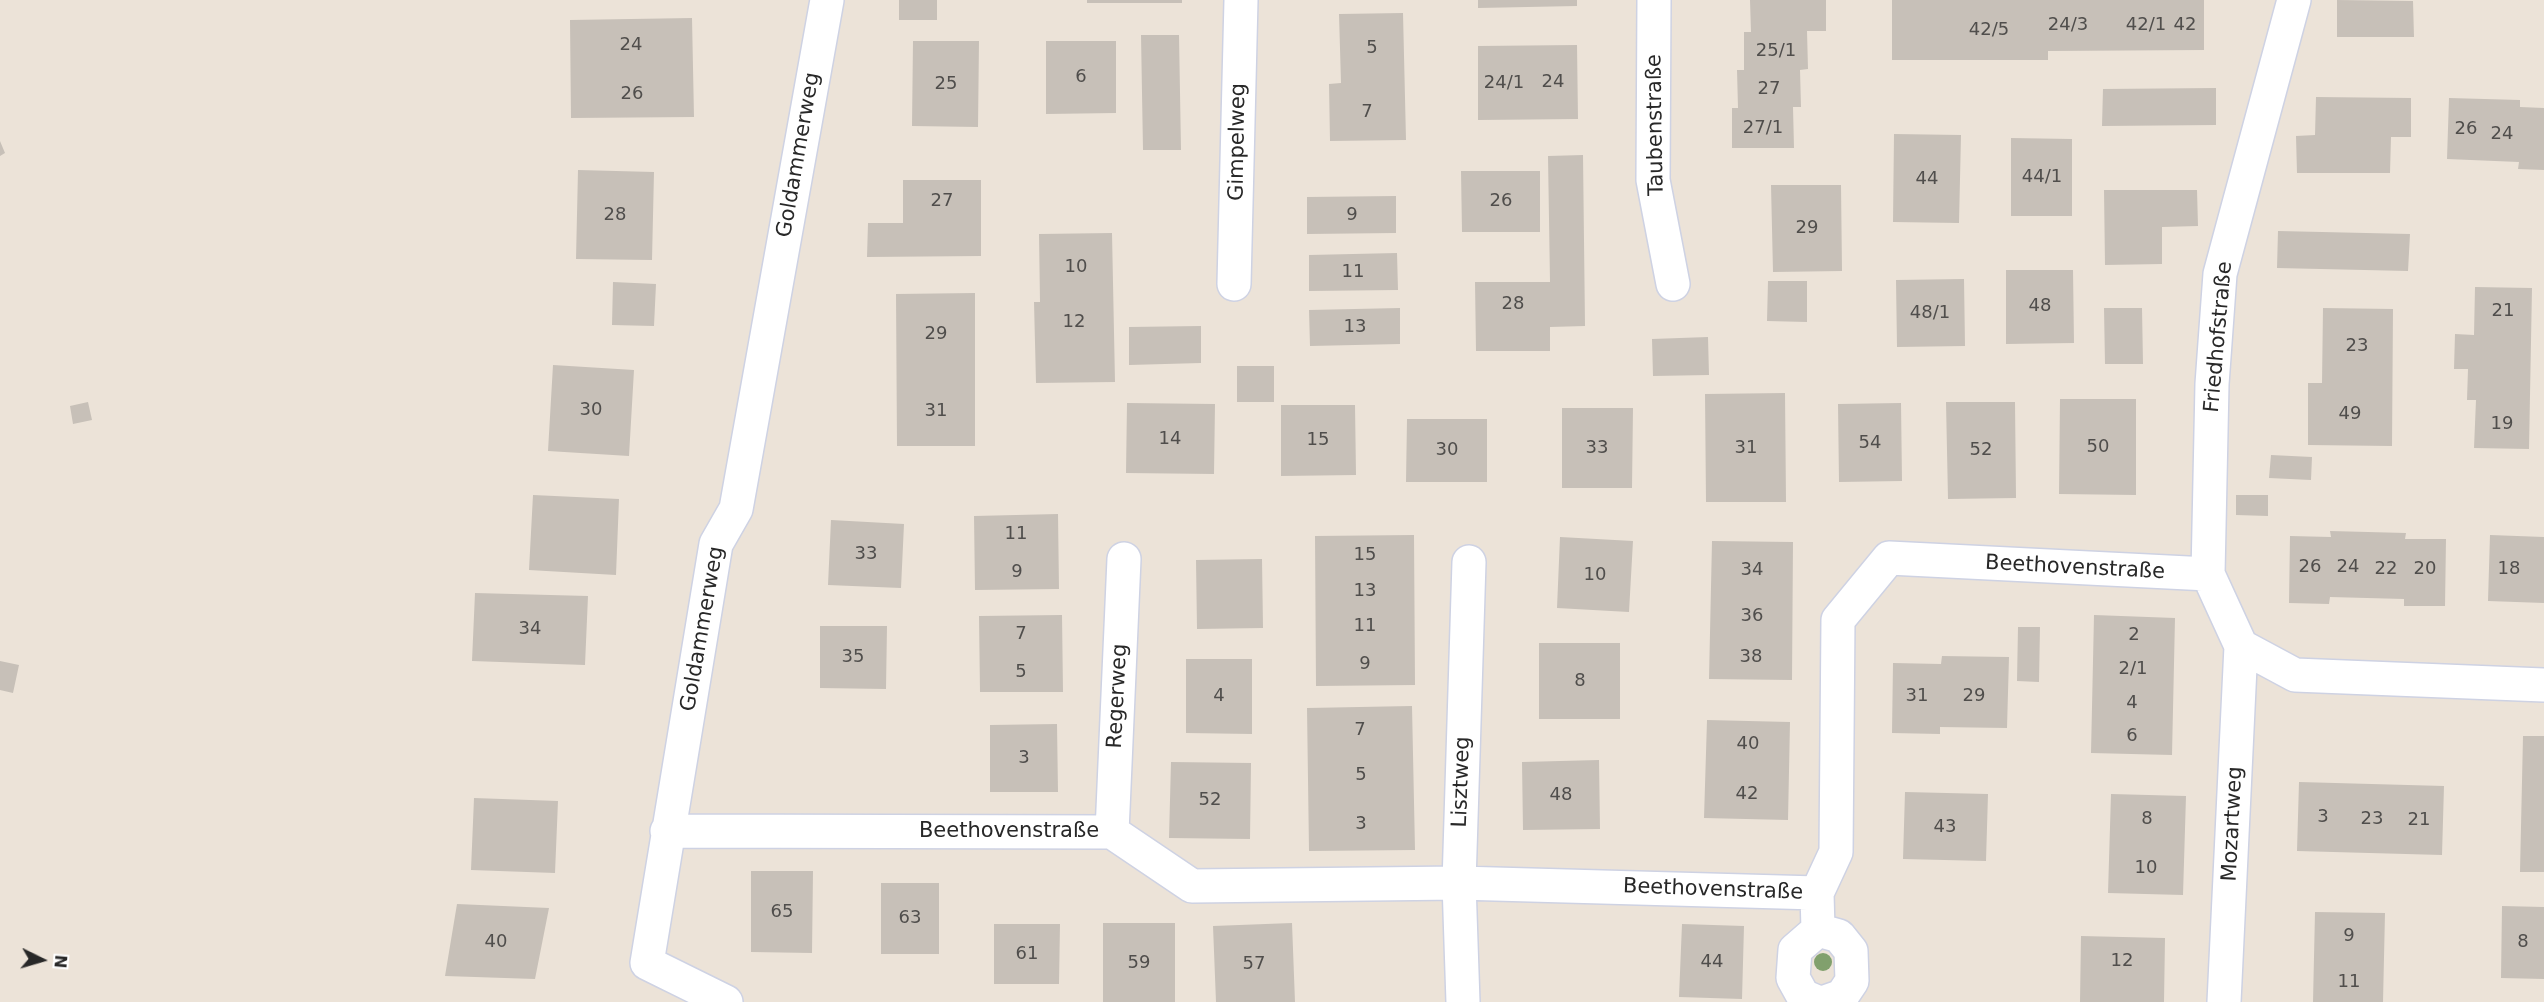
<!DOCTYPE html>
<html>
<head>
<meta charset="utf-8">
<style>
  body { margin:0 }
  #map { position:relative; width:2544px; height:1002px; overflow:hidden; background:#ece3d8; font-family:"DejaVu Sans",sans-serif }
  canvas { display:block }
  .north { position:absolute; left:12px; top:930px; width:60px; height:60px; -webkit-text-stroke:4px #fff; paint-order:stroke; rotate:95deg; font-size:16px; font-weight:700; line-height:24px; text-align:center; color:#282828 }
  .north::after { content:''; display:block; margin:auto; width:21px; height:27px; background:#282828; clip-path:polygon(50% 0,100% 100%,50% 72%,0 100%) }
</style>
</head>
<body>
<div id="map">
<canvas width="2544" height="1002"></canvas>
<div class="north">N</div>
</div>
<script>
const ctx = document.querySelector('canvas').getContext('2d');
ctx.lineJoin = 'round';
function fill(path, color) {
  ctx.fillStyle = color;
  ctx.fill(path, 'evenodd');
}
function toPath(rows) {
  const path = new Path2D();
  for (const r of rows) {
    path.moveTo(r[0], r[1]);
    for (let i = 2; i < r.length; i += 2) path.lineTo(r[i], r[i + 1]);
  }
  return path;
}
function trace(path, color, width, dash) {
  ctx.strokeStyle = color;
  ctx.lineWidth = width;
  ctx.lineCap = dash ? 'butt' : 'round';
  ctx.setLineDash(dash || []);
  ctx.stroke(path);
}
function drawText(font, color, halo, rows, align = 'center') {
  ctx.font = font + ' "DejaVu Sans",sans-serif';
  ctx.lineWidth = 6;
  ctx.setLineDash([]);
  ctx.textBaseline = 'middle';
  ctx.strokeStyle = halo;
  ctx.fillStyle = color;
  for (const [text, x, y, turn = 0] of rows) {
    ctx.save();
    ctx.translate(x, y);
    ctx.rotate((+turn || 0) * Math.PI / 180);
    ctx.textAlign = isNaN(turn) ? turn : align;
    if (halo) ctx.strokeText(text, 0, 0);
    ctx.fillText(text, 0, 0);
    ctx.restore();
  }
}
const building = toPath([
  [899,0,937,0,937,20,899,20],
  [1087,0,1182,0,1182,3,1087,3],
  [1478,0,1577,0,1577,6,1478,8],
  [1750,0,1826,0,1826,31,1807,31,1808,69,1800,70,1801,107,1793,107,1794,148,1732,148,1732,108,1738,108,1737,70,1744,70,1744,32,1751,32],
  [1892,0,2204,0,2204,50,2048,51,2048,60,1892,60],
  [2337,0,2413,1,2414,37,2337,37],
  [1403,13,1406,140,1330,141,1329,84,1341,83,1339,14],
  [692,18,694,117,571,118,570,20],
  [1141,35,1179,35,1181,150,1143,150],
  [913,41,979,41,978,127,912,126],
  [1046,41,1116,41,1116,113,1046,114],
  [1577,45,1578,119,1478,120,1478,46],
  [2216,88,2216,125,2102,126,2103,89],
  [2316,97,2411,98,2411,137,2391,137,2390,173,2297,173,2296,136,2315,135],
  [2449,98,2520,100,2520,107,2544,108,2544,170,2518,169,2519,162,2447,159],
  [1894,134,1961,135,1959,223,1893,222],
  [2011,138,2072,139,2072,216,2011,216],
  [0,141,5,153,0,156],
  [1583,155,1585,326,1550,327,1550,351,1476,351,1475,282,1550,282,1548,156],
  [578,170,654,172,652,260,576,259],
  [1461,171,1540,171,1540,232,1462,232],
  [903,180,981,180,981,256,867,257,868,223,903,223],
  [1771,185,1841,185,1842,271,1773,272],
  [2104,190,2197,190,2198,226,2162,227,2162,264,2105,265],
  [1396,196,1396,233,1307,234,1307,197],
  [2278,231,2410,234,2408,271,2277,268],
  [1112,233,1115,382,1036,383,1034,302,1040,302,1039,234],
  [1397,253,1398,290,1309,291,1309,255],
  [2006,270,2073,270,2074,343,2006,344],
  [1964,279,1965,346,1897,347,1896,280],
  [1768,281,1807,281,1807,322,1767,321],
  [613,282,656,284,654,326,612,325],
  [2475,287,2532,288,2529,449,2474,448,2476,400,2467,400,2468,369,2454,369,2455,334,2474,335],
  [975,293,975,446,897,446,896,294],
  [1400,308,1400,344,1310,346,1309,310],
  [2104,308,2142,308,2143,364,2105,364],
  [2323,308,2393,309,2392,446,2308,445,2308,383,2322,383],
  [1201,326,1201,363,1129,365,1129,327],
  [1708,337,1709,375,1653,376,1652,339],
  [553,365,634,370,629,456,548,451],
  [1237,366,1274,366,1274,402,1237,402],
  [1785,393,1786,502,1706,502,1705,394],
  [2060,399,2136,399,2136,495,2059,494],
  [88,402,92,420,73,424,70,406],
  [1946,402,2015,402,2016,498,1948,499],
  [1127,403,1215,404,1214,474,1126,473],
  [1901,403,1902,481,1839,482,1838,404],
  [1281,405,1355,405,1356,475,1281,476],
  [1562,408,1633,408,1632,488,1562,488],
  [1407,419,1487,419,1487,482,1406,482],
  [2271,455,2312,457,2311,480,2269,478],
  [533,495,619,499,616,575,529,570],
  [2236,495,2268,495,2268,516,2236,515],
  [1058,514,1059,589,975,590,974,516],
  [831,520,904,524,901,588,828,585],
  [2330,531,2406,533,2405,539,2446,539,2445,606,2404,606,2404,599,2330,597,2329,604,2289,603,2290,536,2331,537],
  [1414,535,1415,685,1316,686,1315,536],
  [2490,535,2544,537,2544,603,2488,601],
  [1560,537,1633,541,1629,612,1557,608],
  [1712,541,1793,542,1792,680,1709,679],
  [1262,559,1263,628,1197,629,1196,560],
  [475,593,588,596,585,665,472,661],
  [1062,615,1063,692,980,692,979,616],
  [2094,615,2175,618,2172,755,2091,753],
  [820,626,887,626,886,689,820,688],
  [2018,627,2040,627,2039,682,2017,681],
  [1539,643,1620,643,1620,719,1539,719],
  [1942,656,2009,657,2007,728,1940,727,1940,734,1892,733,1893,663,1941,664],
  [1186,659,1252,659,1252,734,1186,733],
  [0,661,19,665,13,693,0,690],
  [1412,706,1415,850,1309,851,1307,708],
  [1707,720,1790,722,1788,820,1704,818],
  [1057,724,1058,792,990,792,990,725],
  [2523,736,2544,736,2544,872,2520,872],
  [1599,760,1600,829,1523,830,1522,762],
  [1171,762,1251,763,1250,839,1169,838],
  [2299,782,2444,786,2442,855,2297,851],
  [1905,792,1988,794,1986,861,1903,859],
  [2111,794,2186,796,2183,895,2108,893],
  [474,798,558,801,555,873,471,870],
  [751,871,813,871,812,953,751,952],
  [881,883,939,883,939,954,881,954],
  [457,904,549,908,535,979,445,976],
  [2502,906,2544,907,2544,979,2501,978],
  [2315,912,2385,913,2383,1002,2313,1002],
  [1103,923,1175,923,1175,1002,1103,1002],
  [1292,923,1295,1002,1216,1002,1213,926],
  [994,924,1060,924,1059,984,994,984],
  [1682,924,1744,926,1742,999,1679,997],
  [2081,936,2165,938,2164,1002,2080,1002]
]);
const minor = toPath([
  [1654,0,1653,180,1673,284],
  [1234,284,1241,0],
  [2208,574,2212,384,2220,274,2294,0],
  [667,831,1112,832,1192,886,1459,883,1817,893,1836,852,1838,620,1889,558,2208,574,2241,646,2295,675,2544,685],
  [1112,832,1124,559],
  [1817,893,1818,930,1795,950,1793,978,1803,996,1817,1002],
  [1818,930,1839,936,1851,951,1852,981,1842,996,1825,1002],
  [726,1002,647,963,716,544,736,509,827,0],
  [1463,1002,1459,883,1469,562],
  [2224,1002,2241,646]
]);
const trees = [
  [1823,962]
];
const numberNames = [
  ["24/3",2068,25],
  ["42/1",2146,25],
  ["42",2185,25],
  ["42/5",1989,30],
  ["24",631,45],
  ["5",1372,48],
  ["25/1",1776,51],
  ["6",1081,77],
  ["24",1553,82],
  ["24/1",1504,83],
  ["25",946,84],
  ["27",1769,89],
  ["26",632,94],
  ["7",1367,112],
  ["27/1",1763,128],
  ["26",2466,129],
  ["24",2502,134],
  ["44/1",2042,177],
  ["44",1927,179],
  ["27",942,201],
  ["26",1501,201],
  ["28",615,215],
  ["9",1352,215],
  ["29",1807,228],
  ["10",1076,267],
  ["11",1353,272],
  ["28",1513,304],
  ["48",2040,306],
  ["21",2503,311],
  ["48/1",1930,313],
  ["12",1074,322],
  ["13",1355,327],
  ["29",936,334],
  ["23",2357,346],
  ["30",591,410],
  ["31",936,411],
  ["49",2350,414],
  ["19",2502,424],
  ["14",1170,439],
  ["15",1318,440],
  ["54",1870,443],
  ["50",2098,447],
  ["33",1597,448],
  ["31",1746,448],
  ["30",1447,450],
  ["52",1981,450],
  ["11",1016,534],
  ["33",866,554],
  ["15",1365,555],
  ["26",2310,567],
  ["24",2348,567],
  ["22",2386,569],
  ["20",2425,569],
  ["18",2509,569],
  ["34",1752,570],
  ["9",1017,572],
  ["10",1595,575],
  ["13",1365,591],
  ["36",1752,616],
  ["11",1365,626],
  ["34",530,629],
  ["7",1021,634],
  ["2",2134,635],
  ["35",853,657],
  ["38",1751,657],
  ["9",1365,664],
  ["2/1",2133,669],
  ["5",1021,672],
  ["8",1580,681],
  ["4",1219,696],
  ["31",1917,696],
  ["29",1974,696],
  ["4",2132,703],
  ["7",1360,730],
  ["6",2132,736],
  ["40",1748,744],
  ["3",1024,758],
  ["5",1361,775],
  ["42",1747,794],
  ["48",1561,795],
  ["52",1210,800],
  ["3",2323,817],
  ["8",2147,819],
  ["23",2372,819],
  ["21",2419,820],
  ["3",1361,824],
  ["43",1945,827],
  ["10",2146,868],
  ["65",782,912],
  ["63",910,918],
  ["9",2349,936],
  ["40",496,942],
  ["8",2523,942],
  ["61",1027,954],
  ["12",2122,961],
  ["44",1712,962],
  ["59",1139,963],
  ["57",1254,964],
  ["11",2349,982]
];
const streetNames = [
  ["Taubenstraße",1656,125,-91],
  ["Gimpelweg",1238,142,-89],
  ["Goldammerweg",799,155,-80],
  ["Friedhofstraße",2219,337,-85],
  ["Beethovenstraße",2075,568,3],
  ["Goldammerweg",703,629,-80],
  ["Regerweg",1118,696,-87],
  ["Lisztweg",1462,782,-88],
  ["Mozartweg",2233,824,-87],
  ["Beethovenstraße",1009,832],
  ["Beethovenstraße",1713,890,2]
];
fill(building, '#c7c0b8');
trace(minor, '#ced2e3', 36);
trace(minor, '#fff', 33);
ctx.fillStyle = '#81a06d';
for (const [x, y] of trees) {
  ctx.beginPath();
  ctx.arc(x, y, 9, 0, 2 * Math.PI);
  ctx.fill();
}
drawText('18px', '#504e4c', null, numberNames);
drawText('21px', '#282828', '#fff', streetNames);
</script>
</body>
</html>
